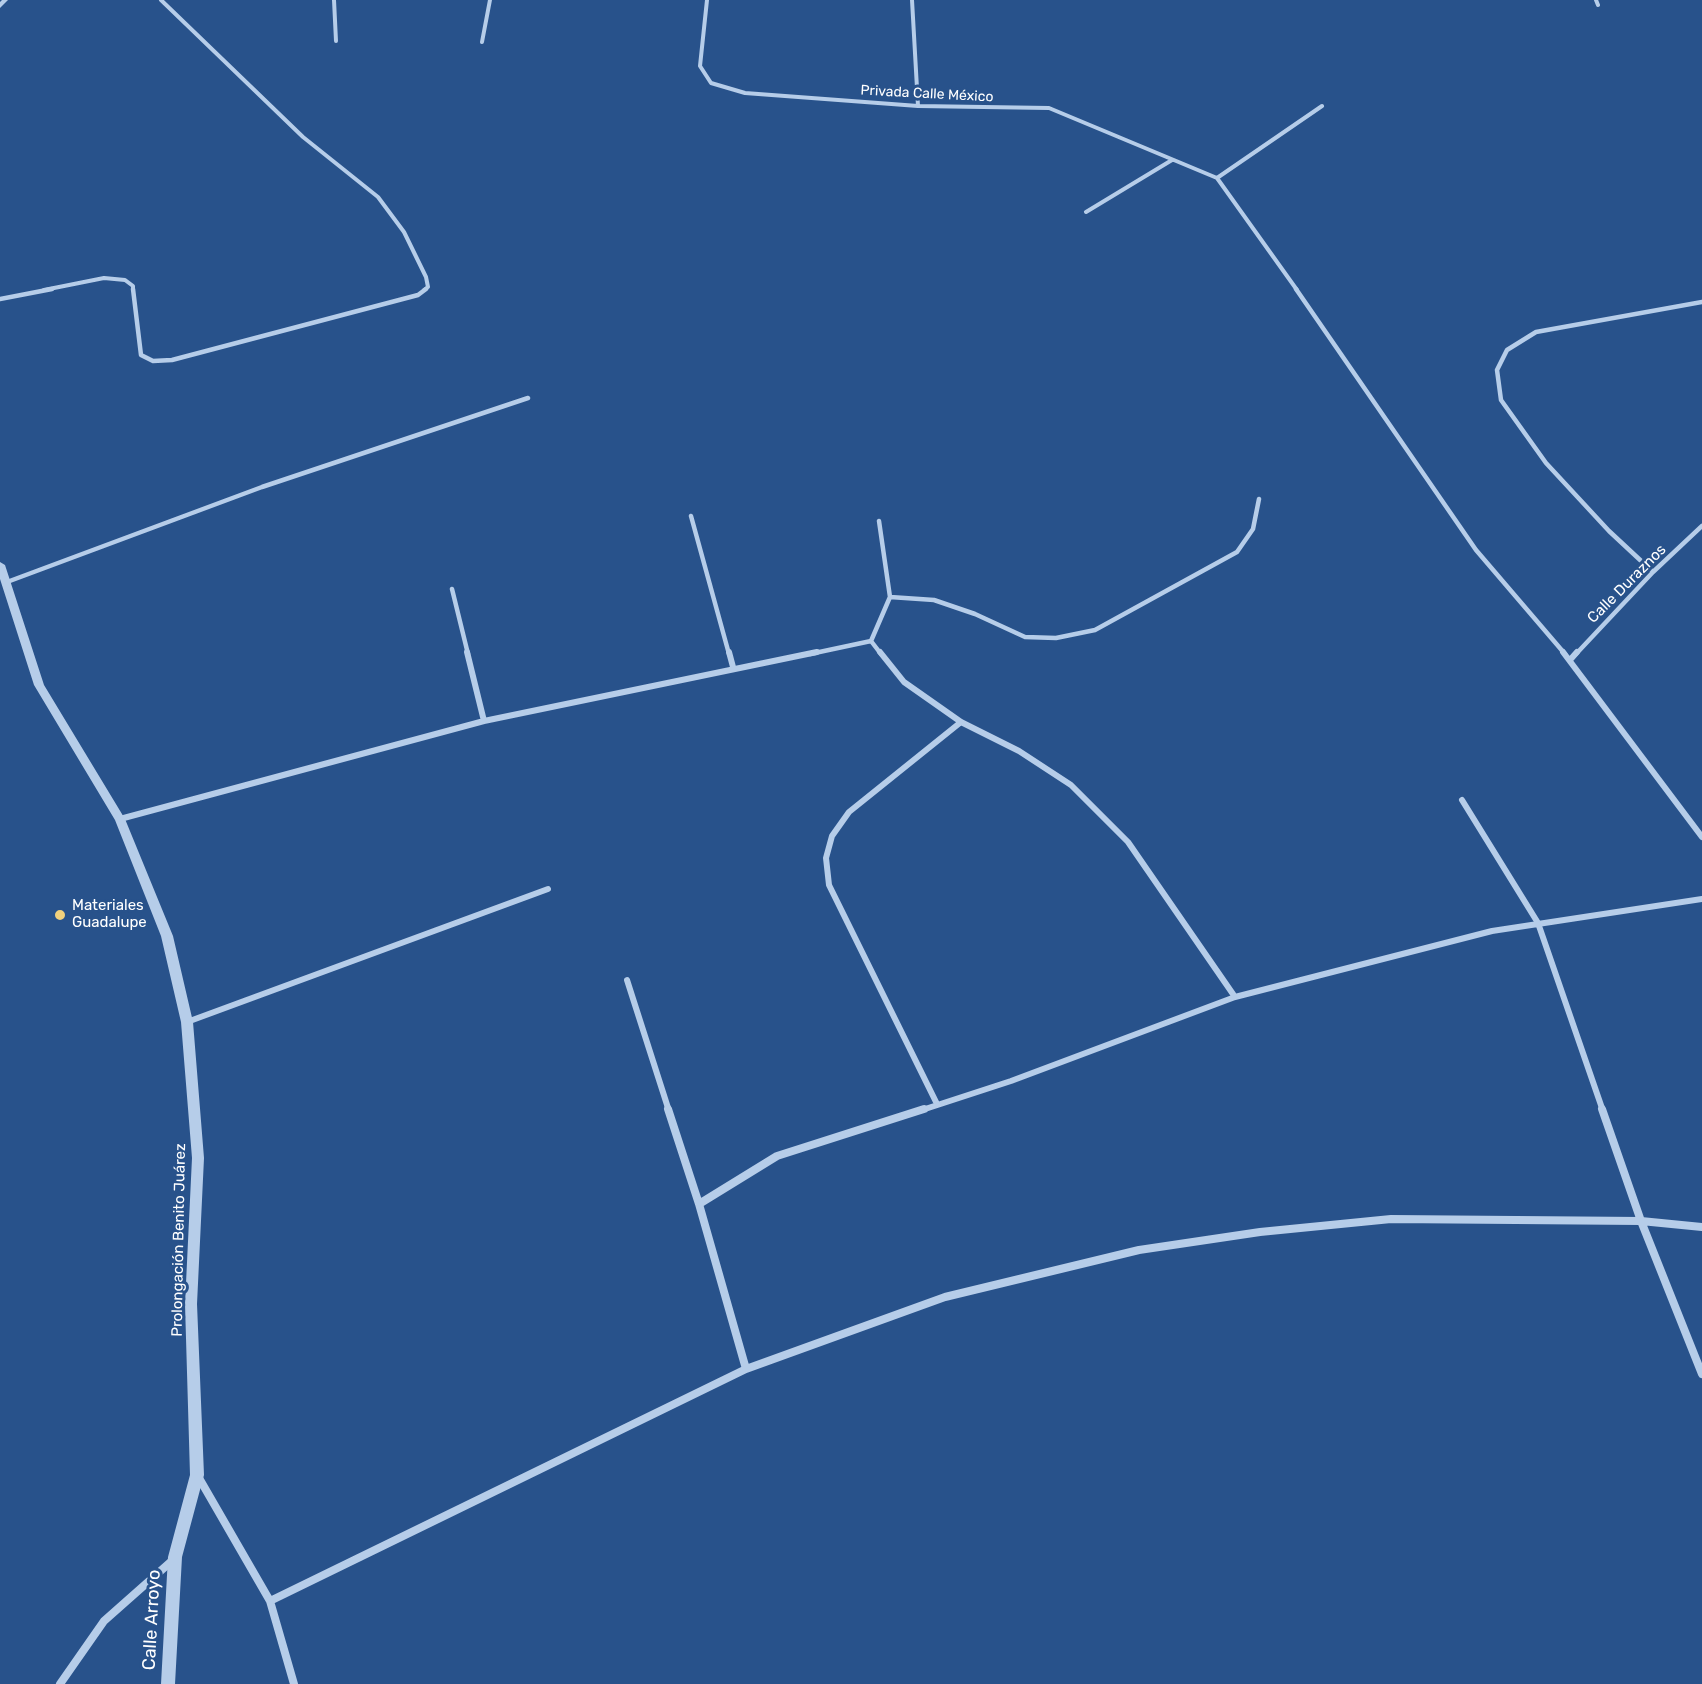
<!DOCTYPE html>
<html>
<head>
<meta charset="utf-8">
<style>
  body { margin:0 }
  canvas { display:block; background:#28528b }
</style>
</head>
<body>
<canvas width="1702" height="1684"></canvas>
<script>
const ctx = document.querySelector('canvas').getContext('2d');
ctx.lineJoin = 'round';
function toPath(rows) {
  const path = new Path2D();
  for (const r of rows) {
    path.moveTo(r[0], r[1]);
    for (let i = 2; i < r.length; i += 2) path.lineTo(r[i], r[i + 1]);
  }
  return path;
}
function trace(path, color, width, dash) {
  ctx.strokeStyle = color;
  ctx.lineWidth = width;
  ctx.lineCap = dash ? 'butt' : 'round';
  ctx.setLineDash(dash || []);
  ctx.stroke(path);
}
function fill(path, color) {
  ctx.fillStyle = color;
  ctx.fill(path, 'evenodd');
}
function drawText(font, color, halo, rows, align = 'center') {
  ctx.font = font + ' Rubik,sans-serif';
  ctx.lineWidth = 6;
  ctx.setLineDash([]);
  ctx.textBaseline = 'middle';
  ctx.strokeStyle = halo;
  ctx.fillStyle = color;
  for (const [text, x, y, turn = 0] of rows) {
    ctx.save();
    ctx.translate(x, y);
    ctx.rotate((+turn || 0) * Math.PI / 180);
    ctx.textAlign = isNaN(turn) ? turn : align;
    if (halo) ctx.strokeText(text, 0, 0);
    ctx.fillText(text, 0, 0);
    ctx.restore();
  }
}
const minorFar3 = toPath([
  [161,0,303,137,378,197,404,232,426,277,428,287,424,290],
  [334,0,336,41],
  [707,0,700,66,711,83,745,93,918,106,1049,108,1217,178],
  [912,0,918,106],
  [1596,0,1598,5],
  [482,42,490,0],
  [1217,178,1297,290],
  [1217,178,1322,106],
  [1086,212,1172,160],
  [44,290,104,278,125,280,133,286,133,290]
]);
const minorFar2 = toPath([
  [133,289,141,355,153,361,172,360,418,295,426,289],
  [1296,289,1476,550,1565,654],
  [0,299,52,289],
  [691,516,729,654],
  [879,521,890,597,871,641,881,654],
  [1653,572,1609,531,1546,463,1501,400,1497,370,1507,350,1536,332,1702,302],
  [7,582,262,487,528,398],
  [452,589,468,654],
  [890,597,934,600,975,614,1025,637,1056,638,1095,630,1237,552,1253,529,1259,499],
  [810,654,871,641],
  [1576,654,1653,572,1702,526]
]);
const minorFar1 = toPath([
  [467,652,484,721],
  [729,652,733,667],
  [880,652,904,682,961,722,1019,751,1071,785,1128,842,1235,997],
  [1563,652,1702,837],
  [1570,660,1577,652],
  [1462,800,1538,923,1603,1111],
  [120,819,484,721,817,652],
  [627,980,669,1111],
  [187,1022,548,889],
  [937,1104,829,885,826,858,832,836,849,812,961,722],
  [919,1111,1011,1081,1235,997,1492,931,1702,899]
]);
const minor = toPath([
  [668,1109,699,1204],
  [1602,1109,1641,1221,1702,1374],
  [746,1369,699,1204,777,1156,924,1109],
  [199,1478,270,1601,294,1684],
  [270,1601,746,1369,945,1297,1139,1250,1260,1232,1391,1219,1641,1221,1702,1227],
  [60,1684,104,1621,174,1559]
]);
const tertiary = toPath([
  [2,0,8,0,0,8,0,2,2,0],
  [0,562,5,565,44,685,125,819,173,936,193,1022,204,1158,197,1304,204,1475,182,1557,175,1684,161,1684,168,1557,190,1475,185,1304,192,1158,181,1022,161,936,115,820,34,685,0,579,0,562]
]);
const markers = [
  [60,915,6,"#f1d17d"]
];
const farStreetnames = [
  ["Privada Calle México",927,94,3]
];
const streetNames = [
  ["Calle Duraznos",1627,584,-45],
  ["Prolongación Benito Juárez",179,1240,-89]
];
const poiNames = [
  ["Materiales",72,906],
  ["Guadalupe",72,923]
];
const nearStreetnames = [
  ["Calle Arroyo",152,1620,-87]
];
trace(minorFar3, '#b6cde9', 4);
trace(minorFar2, '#b6cde9', 4.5);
trace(minorFar1, '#b6cde9', 6);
trace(minor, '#b6cde9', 8);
fill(tertiary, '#b6cde9');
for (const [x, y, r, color] of markers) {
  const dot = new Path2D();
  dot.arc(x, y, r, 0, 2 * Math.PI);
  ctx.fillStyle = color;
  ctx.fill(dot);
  trace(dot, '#28528b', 2);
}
drawText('14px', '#fff', '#28528b', farStreetnames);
drawText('15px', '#fff', '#28528b', streetNames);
drawText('15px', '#fff', '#28528b', poiNames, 'left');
drawText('18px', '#fff', '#28528b', nearStreetnames);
</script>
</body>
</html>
